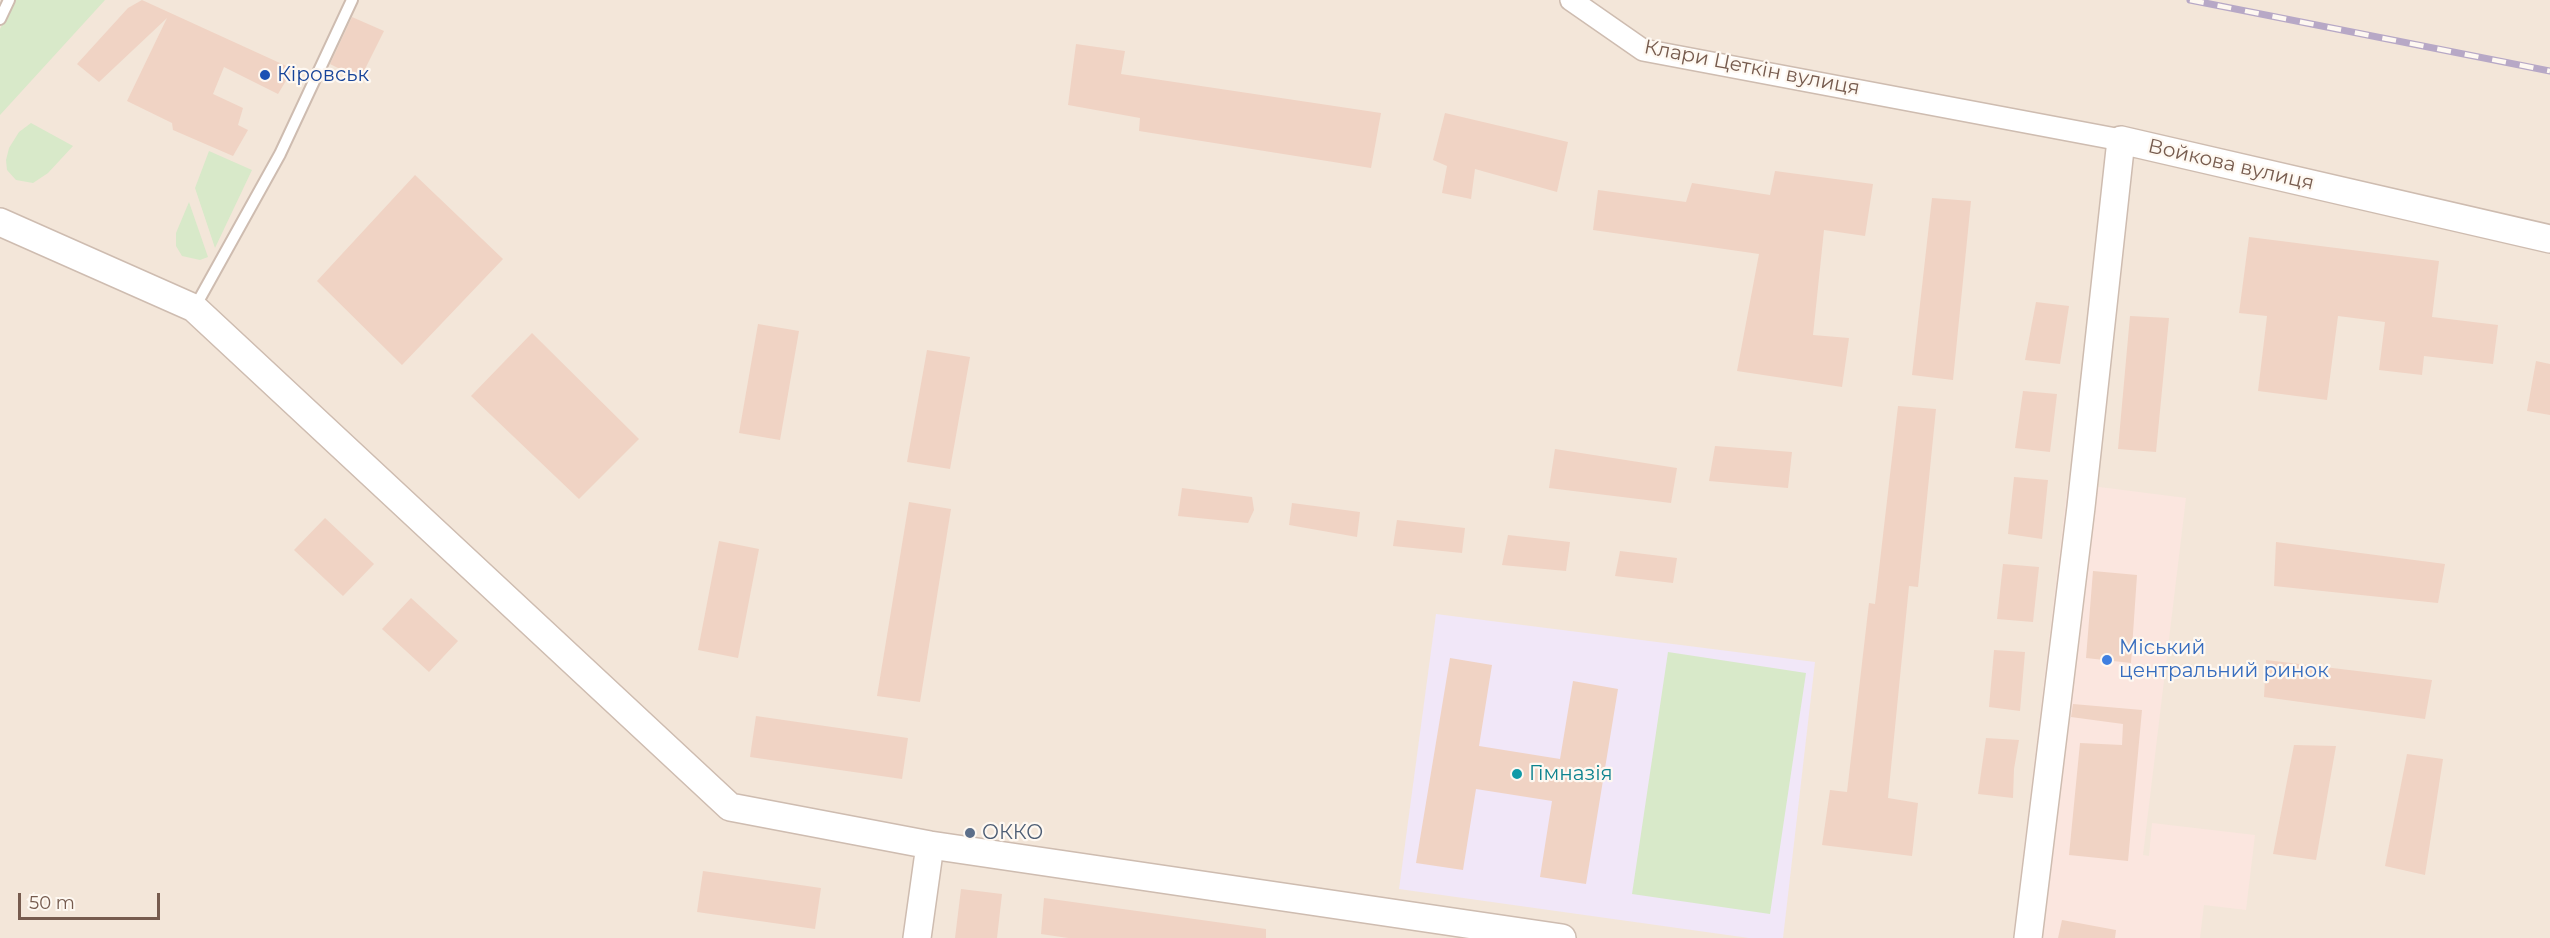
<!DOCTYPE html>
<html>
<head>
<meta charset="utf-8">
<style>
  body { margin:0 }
  #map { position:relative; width:2550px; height:938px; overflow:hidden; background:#fcf4eb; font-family:Montserrat,sans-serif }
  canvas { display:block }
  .scale { position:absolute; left:18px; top:893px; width:142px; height:27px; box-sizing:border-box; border:3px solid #765b4e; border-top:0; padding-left:8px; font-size:18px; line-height:21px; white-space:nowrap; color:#765b4e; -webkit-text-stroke:4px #fef8f1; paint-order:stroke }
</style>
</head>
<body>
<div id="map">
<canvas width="2550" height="938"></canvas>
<div class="scale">50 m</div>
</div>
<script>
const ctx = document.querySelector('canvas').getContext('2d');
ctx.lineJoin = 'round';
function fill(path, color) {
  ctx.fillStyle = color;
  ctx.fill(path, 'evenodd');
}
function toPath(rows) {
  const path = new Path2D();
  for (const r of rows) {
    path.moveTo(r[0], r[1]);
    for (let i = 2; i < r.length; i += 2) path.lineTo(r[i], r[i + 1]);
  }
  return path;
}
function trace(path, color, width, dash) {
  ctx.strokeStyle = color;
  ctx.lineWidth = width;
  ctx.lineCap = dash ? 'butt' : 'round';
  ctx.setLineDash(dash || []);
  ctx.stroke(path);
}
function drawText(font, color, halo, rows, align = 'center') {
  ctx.font = font + ' Montserrat,sans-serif';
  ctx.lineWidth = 4.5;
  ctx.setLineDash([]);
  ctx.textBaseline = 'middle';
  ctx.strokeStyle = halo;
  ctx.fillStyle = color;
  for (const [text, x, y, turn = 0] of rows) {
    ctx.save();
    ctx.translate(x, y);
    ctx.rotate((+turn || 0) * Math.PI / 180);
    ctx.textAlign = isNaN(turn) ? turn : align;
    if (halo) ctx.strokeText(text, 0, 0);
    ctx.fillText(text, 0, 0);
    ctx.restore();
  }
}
const residential = toPath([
  [0,0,2550,0,2550,938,0,938]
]);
const commercial = toPath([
  [2068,483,2186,498,2143,855,2149,856,2152,823,2255,835,2246,910,2204,905,2200,938,2013,938]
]);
const education = toPath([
  [1436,614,1815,662,1783,938,1749,938,1399,889]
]);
const green = toPath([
  [14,0,105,0,0,115,0,29],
  [31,123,73,146,48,173,33,183,16,180,7,170,6,160,9,148,19,132],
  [209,151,252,170,215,248,195,188],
  [189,202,208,257,200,260,182,256,176,246,176,233],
  [1668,652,1806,673,1770,914,1632,894]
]);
const building = toPath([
  [142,0,293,69,278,94,224,67,213,94,243,108,238,125,248,130,233,156,173,130,172,123,127,101,167,18,99,82,77,64,128,8],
  [352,17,384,31,360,79,330,64],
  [1076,44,1125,51,1121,74,1381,113,1371,168,1139,131,1140,118,1068,105],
  [1445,113,1568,142,1557,192,1475,169,1471,199,1442,193,1447,166,1433,160],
  [1775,171,1873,184,1865,236,1824,230,1813,335,1849,338,1842,387,1737,371,1759,254,1593,230,1598,190,1686,202,1692,183,1770,195],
  [415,175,503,259,402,365,317,281],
  [1932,198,1971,201,1953,380,1912,375],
  [2249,237,2439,261,2432,317,2498,325,2493,364,2424,356,2422,375,2379,370,2385,322,2338,316,2327,400,2258,391,2267,316,2239,313],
  [2036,302,2069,306,2060,364,2025,360],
  [2130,316,2169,318,2156,452,2118,449],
  [758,324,799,331,780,440,739,433],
  [532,333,639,439,579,499,471,396],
  [927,350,970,357,950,469,907,462],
  [2536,361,2550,364,2550,415,2527,411],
  [2023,391,2057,394,2050,452,2015,448],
  [1898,406,1936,409,1918,587,1909,586,1888,798,1918,803,1912,856,1822,845,1830,790,1847,792,1869,603,1875,604],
  [1715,446,1792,452,1788,488,1709,481],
  [1555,449,1677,468,1671,503,1549,488],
  [2014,477,2048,480,2042,539,2008,534],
  [1182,488,1252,497,1254,510,1248,523,1178,516],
  [909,502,951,509,920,702,877,696],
  [1292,503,1360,512,1357,537,1289,525],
  [325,518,374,564,343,596,294,550],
  [1397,520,1465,528,1462,553,1393,546],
  [1508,535,1570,542,1566,571,1502,565],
  [719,541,759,549,738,658,698,650],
  [2276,542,2445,564,2438,603,2274,586],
  [1620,551,1677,558,1673,583,1615,576],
  [2003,564,2039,567,2033,622,1997,619],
  [2093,571,2137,575,2131,663,2086,658],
  [411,598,458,641,429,672,382,629],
  [1994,650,2025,652,2020,711,1989,707],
  [1450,658,1492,665,1479,746,1560,759,1573,681,1618,689,1586,884,1540,877,1552,801,1476,789,1463,870,1416,863],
  [2266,660,2432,680,2425,719,2264,697],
  [2073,704,2142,710,2128,861,2069,855,2080,743,2122,745,2123,724,2071,717],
  [756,716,908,738,902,779,750,757],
  [1986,738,2019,740,2014,769,2013,798,1978,794],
  [2294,745,2336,746,2316,860,2273,854],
  [2407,754,2443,759,2425,875,2385,866],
  [703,871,821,888,815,929,697,912],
  [961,889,1002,894,997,938,955,938],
  [1044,898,1266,929,1266,938,1068,938,1041,934],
  [2062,920,2116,930,2115,938,2058,938]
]);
const service = toPath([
  [0,19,9,0],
  [195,307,280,154,352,0]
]);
const minor = toPath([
  [1571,0,1643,50,2121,140]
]);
const tertiary = toPath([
  [0,222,194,308,730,807,930,845,1562,938],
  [917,938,930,845],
  [2028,938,2081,507,2121,140,2550,239]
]);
const rail = toPath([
  [2190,0,2550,71]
]);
const markers = [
  [265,75,6,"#1a4fb4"],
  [2107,660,6,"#3f7fe0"],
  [1517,774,6,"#0f9aa8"],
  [970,833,6,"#5c6f8a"]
];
const streetNames = [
  ["Клари Цеткін вулиця",1752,68,11],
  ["Войкова вулиця",2231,165,13]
];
const transitNames = [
  ["Кіровськ",277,75]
];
const shopNames = [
  ["Міський",2119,648],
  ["центральний ринок",2119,671]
];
const cultureNames = [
  ["Гімназія",1529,774]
];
const serviceNames = [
  ["ОККО",982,833]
];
fill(residential, '#f3e6d9');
fill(commercial, '#fbe6df');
fill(education, '#f1e7f8');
fill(green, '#d8e9c9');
fill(building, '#f0d3c4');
trace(service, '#cebcb0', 14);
trace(minor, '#cebcb0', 24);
trace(tertiary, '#cebcb0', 30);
trace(service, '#fff', 10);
trace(minor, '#fff', 21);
trace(tertiary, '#fff', 27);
trace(rail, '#b7a8c6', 7);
trace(rail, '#fef8f1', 4.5, [14]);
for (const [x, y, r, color] of markers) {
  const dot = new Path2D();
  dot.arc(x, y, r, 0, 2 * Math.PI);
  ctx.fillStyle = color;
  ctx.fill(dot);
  trace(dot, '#fef8f1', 2);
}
drawText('20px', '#765b4e', '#fef8f1', streetNames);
drawText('20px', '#164399', '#fef8f1', transitNames, 'left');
drawText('20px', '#366cbe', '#fef8f1', shopNames, 'left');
drawText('20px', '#0d838f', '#fef8f1', cultureNames, 'left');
drawText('20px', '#4e5e75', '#fef8f1', serviceNames, 'left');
</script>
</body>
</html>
